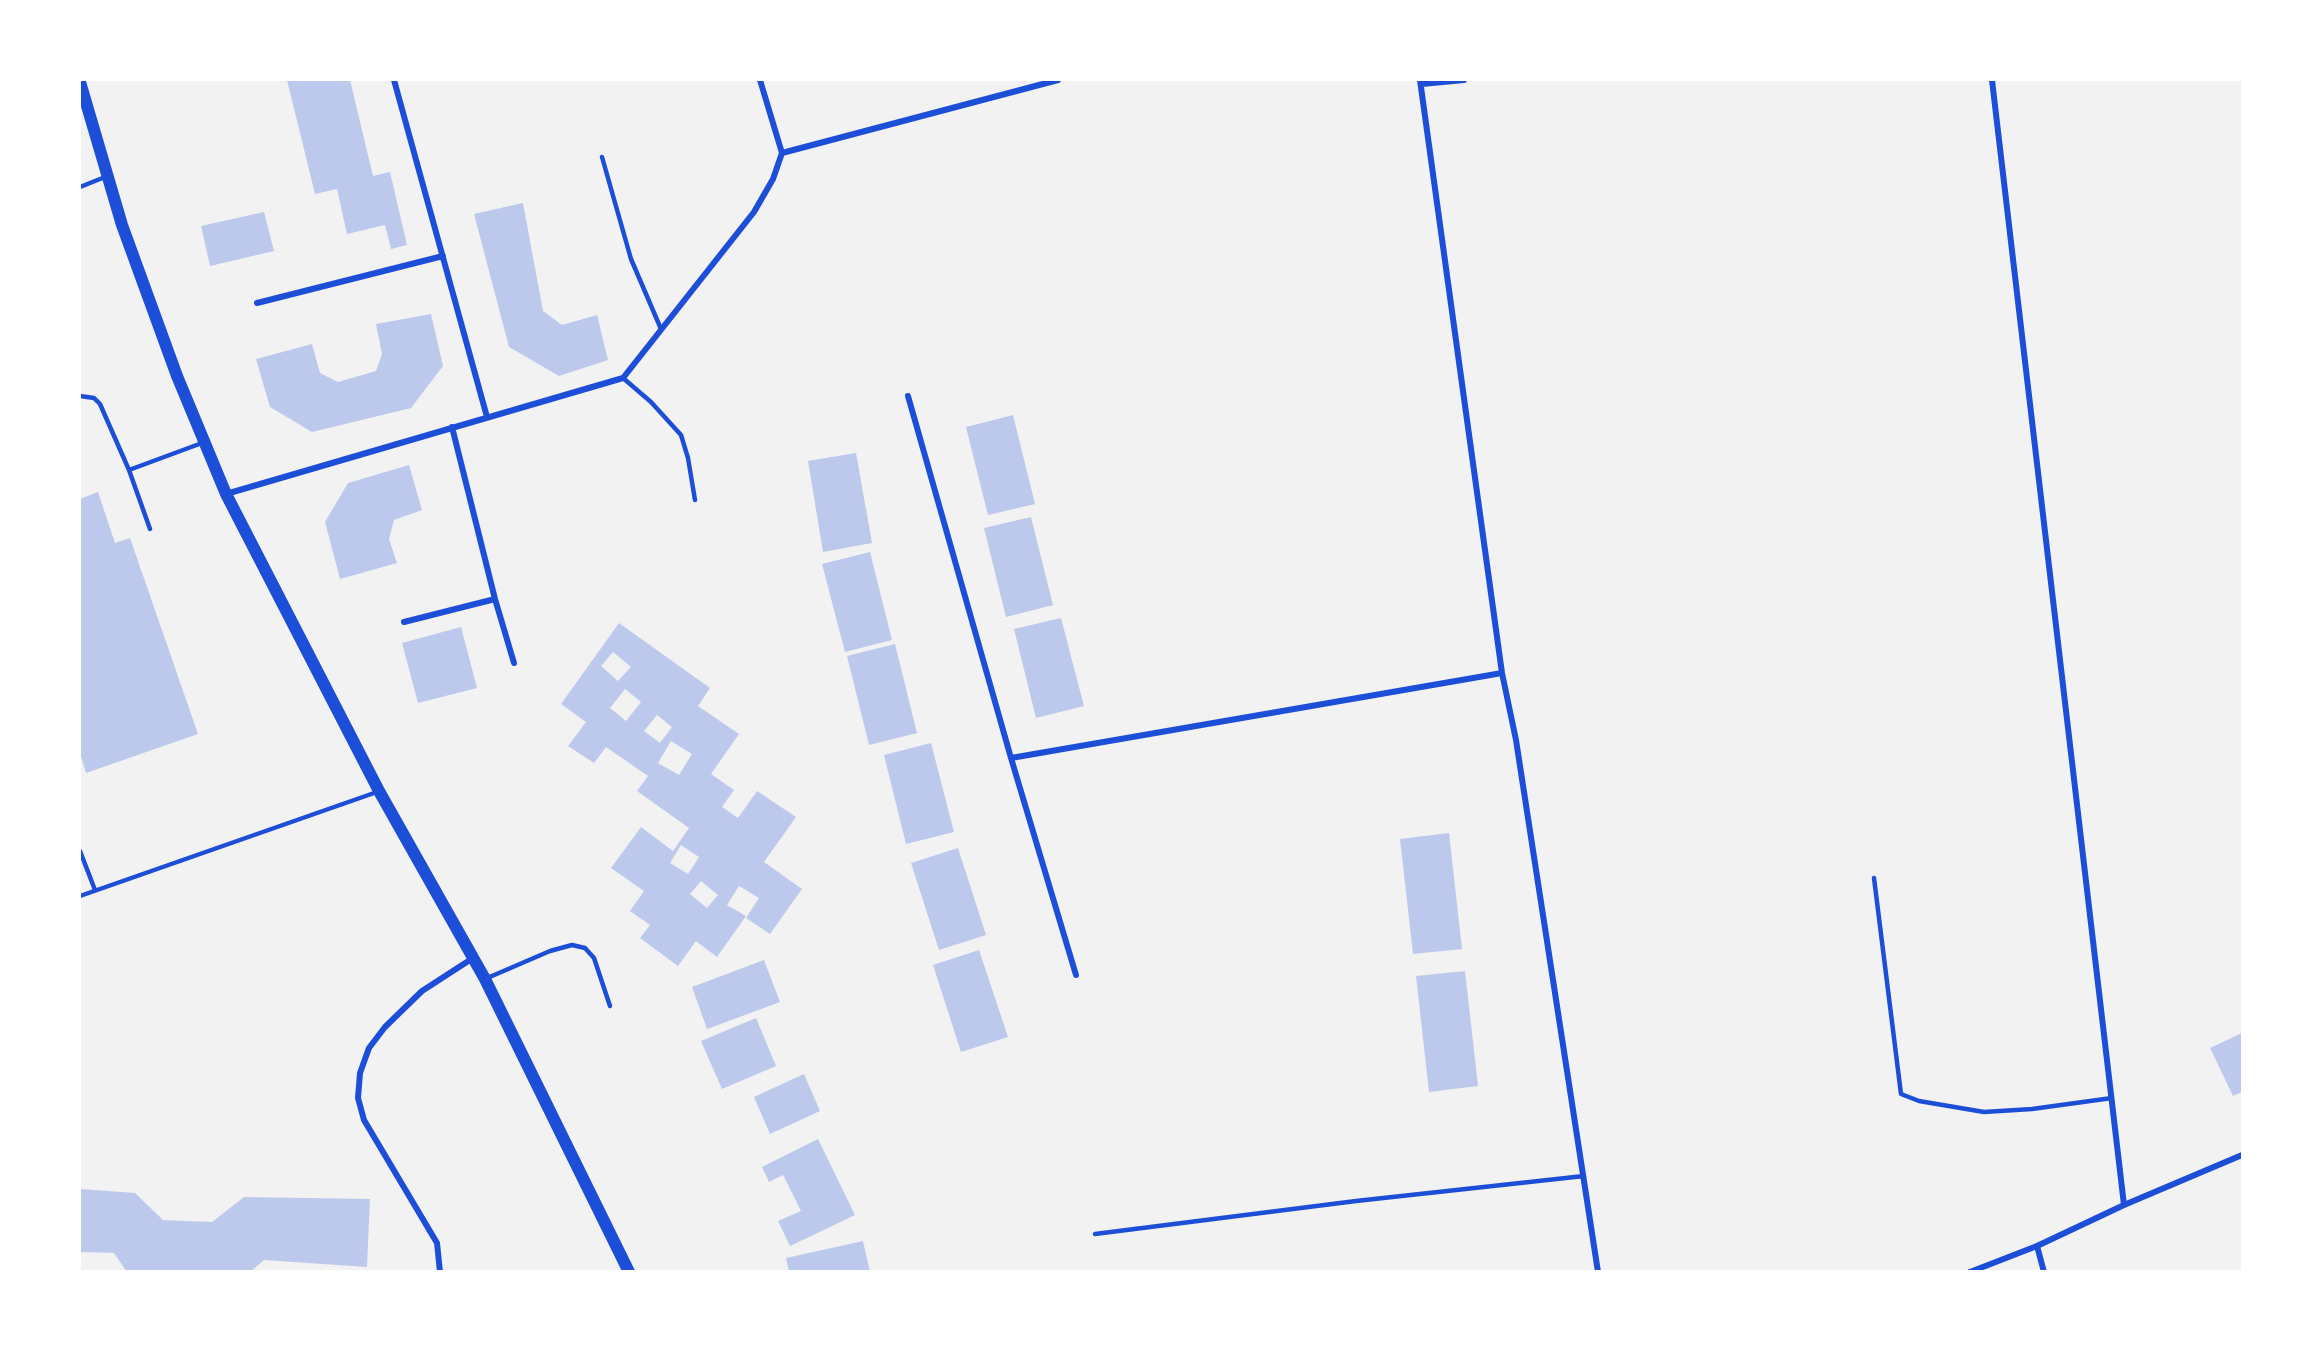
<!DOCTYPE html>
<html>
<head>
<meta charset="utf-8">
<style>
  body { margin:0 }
  #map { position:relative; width:2322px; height:1351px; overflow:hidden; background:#f2f2f2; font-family:Bitter,serif }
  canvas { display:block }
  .frame { position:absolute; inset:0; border:81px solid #fff; pointer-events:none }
</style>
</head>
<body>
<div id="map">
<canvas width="2322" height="1351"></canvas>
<div class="frame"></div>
</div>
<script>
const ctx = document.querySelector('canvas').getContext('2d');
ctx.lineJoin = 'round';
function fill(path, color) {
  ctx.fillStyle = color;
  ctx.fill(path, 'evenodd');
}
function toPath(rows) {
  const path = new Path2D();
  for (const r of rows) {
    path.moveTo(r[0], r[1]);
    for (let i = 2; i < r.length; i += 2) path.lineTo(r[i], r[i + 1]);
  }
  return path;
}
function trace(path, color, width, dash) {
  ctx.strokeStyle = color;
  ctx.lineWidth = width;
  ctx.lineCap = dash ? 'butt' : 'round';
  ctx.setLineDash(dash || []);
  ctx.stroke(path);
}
const building = toPath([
  [287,80,350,80,373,176,390,172,407,245,391,249,385,225,347,234,337,189,315,194],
  [523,203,543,311,562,325,597,315,608,360,559,376,509,347,474,214],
  [264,212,274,251,210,266,201,226],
  [431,314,443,366,411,408,312,432,270,407,256,359,312,344,320,373,338,382,376,371,382,354,376,324],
  [1013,415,1035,504,988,515,966,427],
  [856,453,872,543,823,552,808,461],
  [409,465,422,510,394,520,389,539,397,563,340,579,325,522,348,483],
  [98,492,115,543,130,538,198,734,86,773,80,753,80,499],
  [1031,517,1053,605,1006,617,984,528],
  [870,552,892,640,845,652,822,564],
  [1061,618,1084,706,1036,718,1014,629],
  [619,623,710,688,698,706,739,734,711,774,734,790,722,807,738,818,757,791,796,817,764,862,802,889,770,934,746,918,759,898,739,886,727,905,746,916,717,957,696,941,678,966,640,938,650,925,630,911,644,891,611,868,641,827,673,851,689,828,637,791,648,776,606,747,594,763,568,746,586,722,561,704],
  [613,652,631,667,618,681,601,666],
  [625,689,641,702,626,721,610,708],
  [657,715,672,727,660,743,644,731],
  [671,741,692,754,679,775,658,763],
  [681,845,699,857,688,874,670,863],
  [701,881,718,895,707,908,690,894],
  [461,627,477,688,418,703,402,643],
  [895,644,917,733,869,745,847,656],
  [931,743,954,832,906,844,884,755],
  [1449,833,1462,949,1413,954,1400,839],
  [958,848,986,935,939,950,911,863],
  [979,950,1008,1037,961,1052,933,965],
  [764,960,780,1002,707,1029,692,987],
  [1465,971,1478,1086,1429,1092,1416,976],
  [756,1018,776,1066,722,1089,701,1041],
  [2242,1033,2242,1092,2233,1096,2210,1048],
  [804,1074,820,1111,770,1134,754,1097],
  [818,1139,855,1215,790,1246,778,1221,801,1211,783,1175,769,1182,762,1167],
  [80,1189,135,1193,163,1220,212,1222,244,1197,370,1199,367,1267,264,1260,250,1272,127,1272,114,1253,80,1252],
  [863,1241,870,1272,789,1272,786,1258]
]);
const service = toPath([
  [602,157,631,259,661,329],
  [80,187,105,177],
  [623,378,651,402,681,435,688,458,695,500],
  [80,396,94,398,100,404,129,470,150,529],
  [129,470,202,443],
  [80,851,95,890],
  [1874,878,1901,1094,1919,1101,1984,1112,2032,1109,2112,1098],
  [80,896,377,792],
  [485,979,550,951,572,945,585,948,594,958,610,1006],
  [1095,1234,1356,1201,1584,1176]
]);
const minor = toPath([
  [394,80,487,417],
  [760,80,782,153],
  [1420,80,1502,673,1516,740,1598,1272],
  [1992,80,2124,1205],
  [1422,84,1464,80],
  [257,303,443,256],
  [908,396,1011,758,1076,975],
  [452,427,495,599,514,663],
  [226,494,623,378,754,212,773,179,782,153,1058,80],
  [404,622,495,599],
  [1011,758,1502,673],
  [2037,1246,2044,1272],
  [440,1272,437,1243,364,1120,358,1098,360,1073,369,1048,385,1027,422,991,473,958],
  [1970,1272,2037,1246,2124,1205,2242,1155]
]);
const secondary = toPath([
  [80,82,122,225,177,376,226,494,379,791,485,979,629,1272]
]);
fill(building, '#bdc9ec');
trace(service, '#1d4ed8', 4.5);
trace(minor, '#1d4ed8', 6);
trace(secondary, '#1d4ed8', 12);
</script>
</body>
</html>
